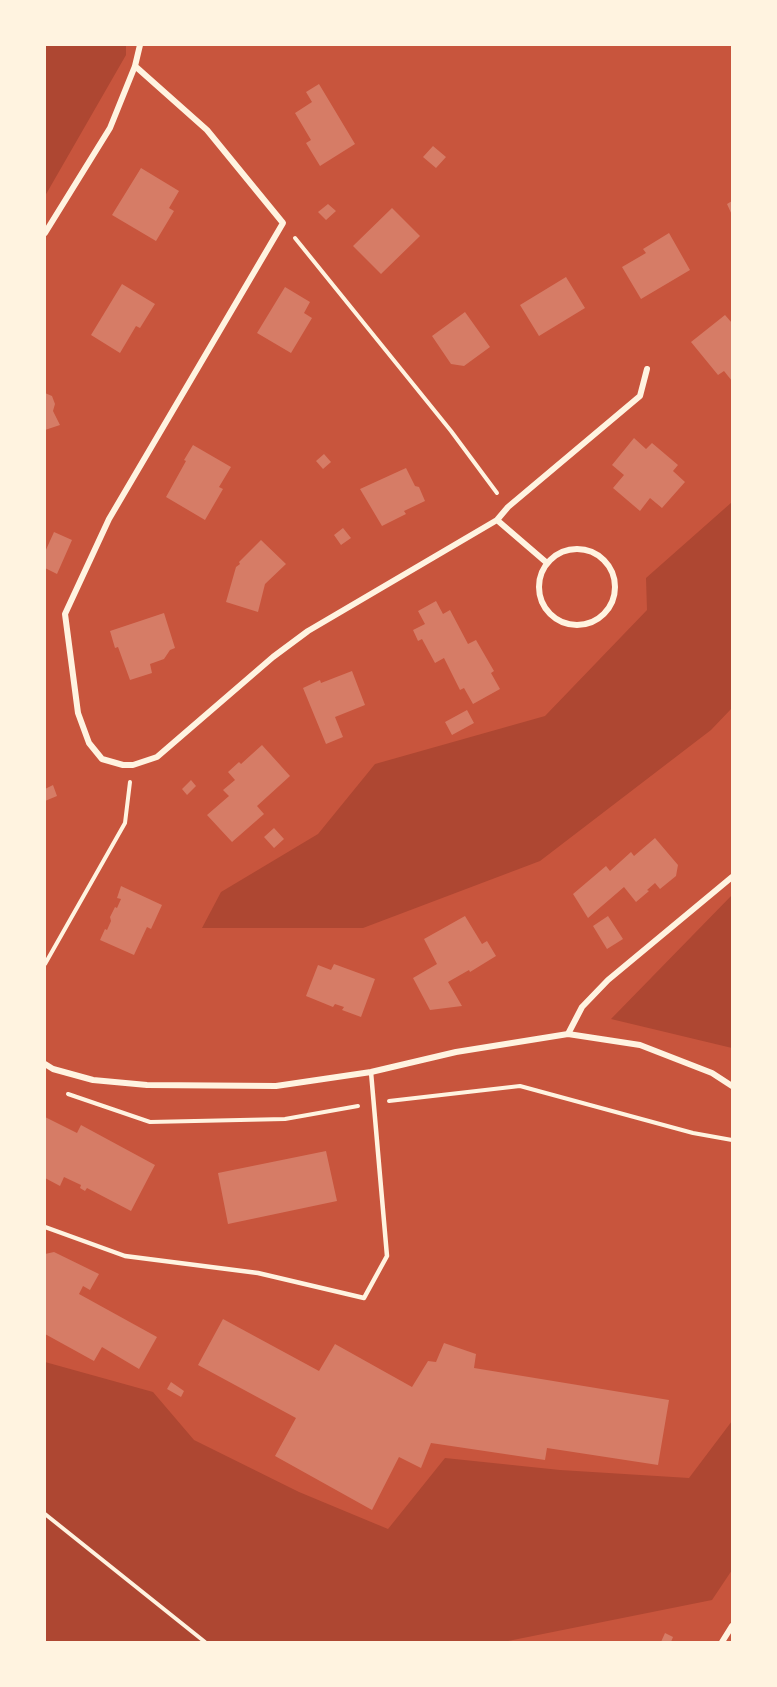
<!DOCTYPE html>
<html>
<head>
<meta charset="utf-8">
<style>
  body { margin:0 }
  #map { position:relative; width:777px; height:1687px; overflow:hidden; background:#c8553d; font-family:Merriweather,serif }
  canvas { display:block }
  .frame { position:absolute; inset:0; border:46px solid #fff3e0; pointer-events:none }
</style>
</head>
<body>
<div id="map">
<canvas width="777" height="1687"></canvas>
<div class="frame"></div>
</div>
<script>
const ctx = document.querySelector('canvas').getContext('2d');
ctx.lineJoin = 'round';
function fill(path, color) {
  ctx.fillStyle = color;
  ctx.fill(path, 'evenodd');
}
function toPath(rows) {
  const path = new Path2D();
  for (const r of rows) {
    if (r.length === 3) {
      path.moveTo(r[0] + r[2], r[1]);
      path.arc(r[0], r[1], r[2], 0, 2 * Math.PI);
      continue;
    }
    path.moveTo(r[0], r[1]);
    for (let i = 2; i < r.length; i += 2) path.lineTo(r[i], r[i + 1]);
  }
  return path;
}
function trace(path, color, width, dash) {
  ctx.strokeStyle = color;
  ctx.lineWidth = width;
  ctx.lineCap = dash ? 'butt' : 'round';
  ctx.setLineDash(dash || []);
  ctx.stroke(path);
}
const green = toPath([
  [45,45,126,45,126,55,45,196],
  [732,502,732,708,711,730,540,861,363,928,202,928,221,892,318,834,375,764,545,716,647,610,646,578],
  [732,895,732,1048,611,1019],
  [45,1362,153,1392,194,1440,299,1492,388,1529,445,1458,560,1470,689,1478,732,1421,732,1570,712,1600,503,1642,45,1642]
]);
const building = toPath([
  [319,84,355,144,320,166,306,143,311,140,295,113,312,102,306,92],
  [433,146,446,157,436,168,423,157],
  [141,168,179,191,169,208,174,211,156,241,112,215],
  [732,201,732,215,727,204],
  [328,204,336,211,326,220,318,212],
  [392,208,420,236,381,274,353,246],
  [669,233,690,270,641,299,622,267,646,253,643,249],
  [566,277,585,308,539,336,520,305],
  [122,284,155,304,140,328,136,326,120,353,91,335],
  [285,287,310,302,304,313,312,318,291,353,257,333],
  [465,312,490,347,464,366,451,364,432,336],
  [725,315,732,323,732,381,724,371,718,375,691,342],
  [45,393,52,396,55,404,53,411,60,425,45,430],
  [634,438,646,449,652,443,678,465,673,471,685,482,662,508,650,498,640,511,613,488,624,475,612,465],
  [193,445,231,467,219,487,223,489,205,520,166,497,186,461,184,460],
  [324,454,331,462,323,469,316,461],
  [406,468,415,486,419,487,425,501,404,511,406,514,382,526,360,489],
  [343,528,351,538,341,545,334,535],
  [54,532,72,540,57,574,45,568,45,552],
  [261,540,286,564,265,584,258,612,226,602,236,567,240,564,239,562],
  [436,601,443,614,450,610,468,644,476,640,494,671,491,673,500,689,473,704,464,688,460,690,444,658,435,663,422,639,418,641,413,630,425,624,418,611],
  [164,613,175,648,170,650,164,659,150,664,152,673,130,680,118,647,115,648,110,631],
  [352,671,365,705,335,717,343,737,326,744,303,688,320,680,321,683],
  [467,710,474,723,452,735,445,722],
  [262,745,290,776,257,806,264,814,232,842,207,815,229,796,223,790,235,780,228,772,239,762,241,764],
  [191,780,196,786,187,795,182,789],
  [53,785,57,796,45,801,45,789],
  [274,828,284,839,274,848,264,837],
  [655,838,678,865,676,876,660,889,655,883,647,890,649,891,636,902,624,887,588,918,573,894,606,866,610,871,631,852,634,856],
  [121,886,162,905,151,929,147,927,134,955,100,940,105,929,107,930,111,921,110,917,115,907,117,908,121,899,117,898],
  [465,916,482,944,487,941,496,956,470,972,469,970,448,982,462,1006,430,1010,413,978,437,964,424,939],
  [608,916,623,939,607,949,593,926],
  [334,964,375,979,361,1017,342,1010,344,1007,335,1004,333,1007,306,996,318,965,331,970],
  [45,1117,77,1133,81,1125,155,1165,131,1211,87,1188,85,1191,80,1188,81,1185,64,1177,60,1186,45,1178],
  [326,1151,337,1201,228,1224,218,1173],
  [54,1252,99,1274,90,1290,83,1286,79,1294,157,1337,139,1369,102,1347,94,1361,45,1334,45,1254],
  [223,1319,319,1371,335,1344,412,1387,428,1361,436,1362,444,1343,476,1354,474,1368,669,1400,658,1465,547,1448,545,1460,431,1443,421,1468,399,1457,372,1510,275,1456,296,1418,198,1365],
  [171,1382,184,1391,181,1397,167,1389],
  [665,1633,673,1637,671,1642,661,1642]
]);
const path = toPath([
  [295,238,451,431,497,493],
  [45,964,125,823,130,782],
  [68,1094,150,1122,285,1119,358,1106],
  [389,1101,520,1086,693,1133,732,1140],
  [45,1514,205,1642]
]);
const service = toPath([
  [45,1227,125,1256,258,1273,364,1298,387,1256,371,1072]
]);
const minor = toPath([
  [135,66,207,130,283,223,109,519,65,614,78,713,89,743,102,759,123,765,133,765,157,757,273,657,308,631,497,520,508,507,640,396,647,369],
  [45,233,110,128,135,66,140,45],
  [497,520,547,563],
  [577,587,38],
  [568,1034,582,1007,608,980,732,877],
  [45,1064,53,1069,93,1080,147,1085,276,1086,371,1072,456,1052,568,1034,640,1045,712,1073,732,1086],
  [722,1642,732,1626]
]);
fill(green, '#ae4732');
fill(building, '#d67c66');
trace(path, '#fff3e0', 4);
trace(service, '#fff3e0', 4.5);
trace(minor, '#fff3e0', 6);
</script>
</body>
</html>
